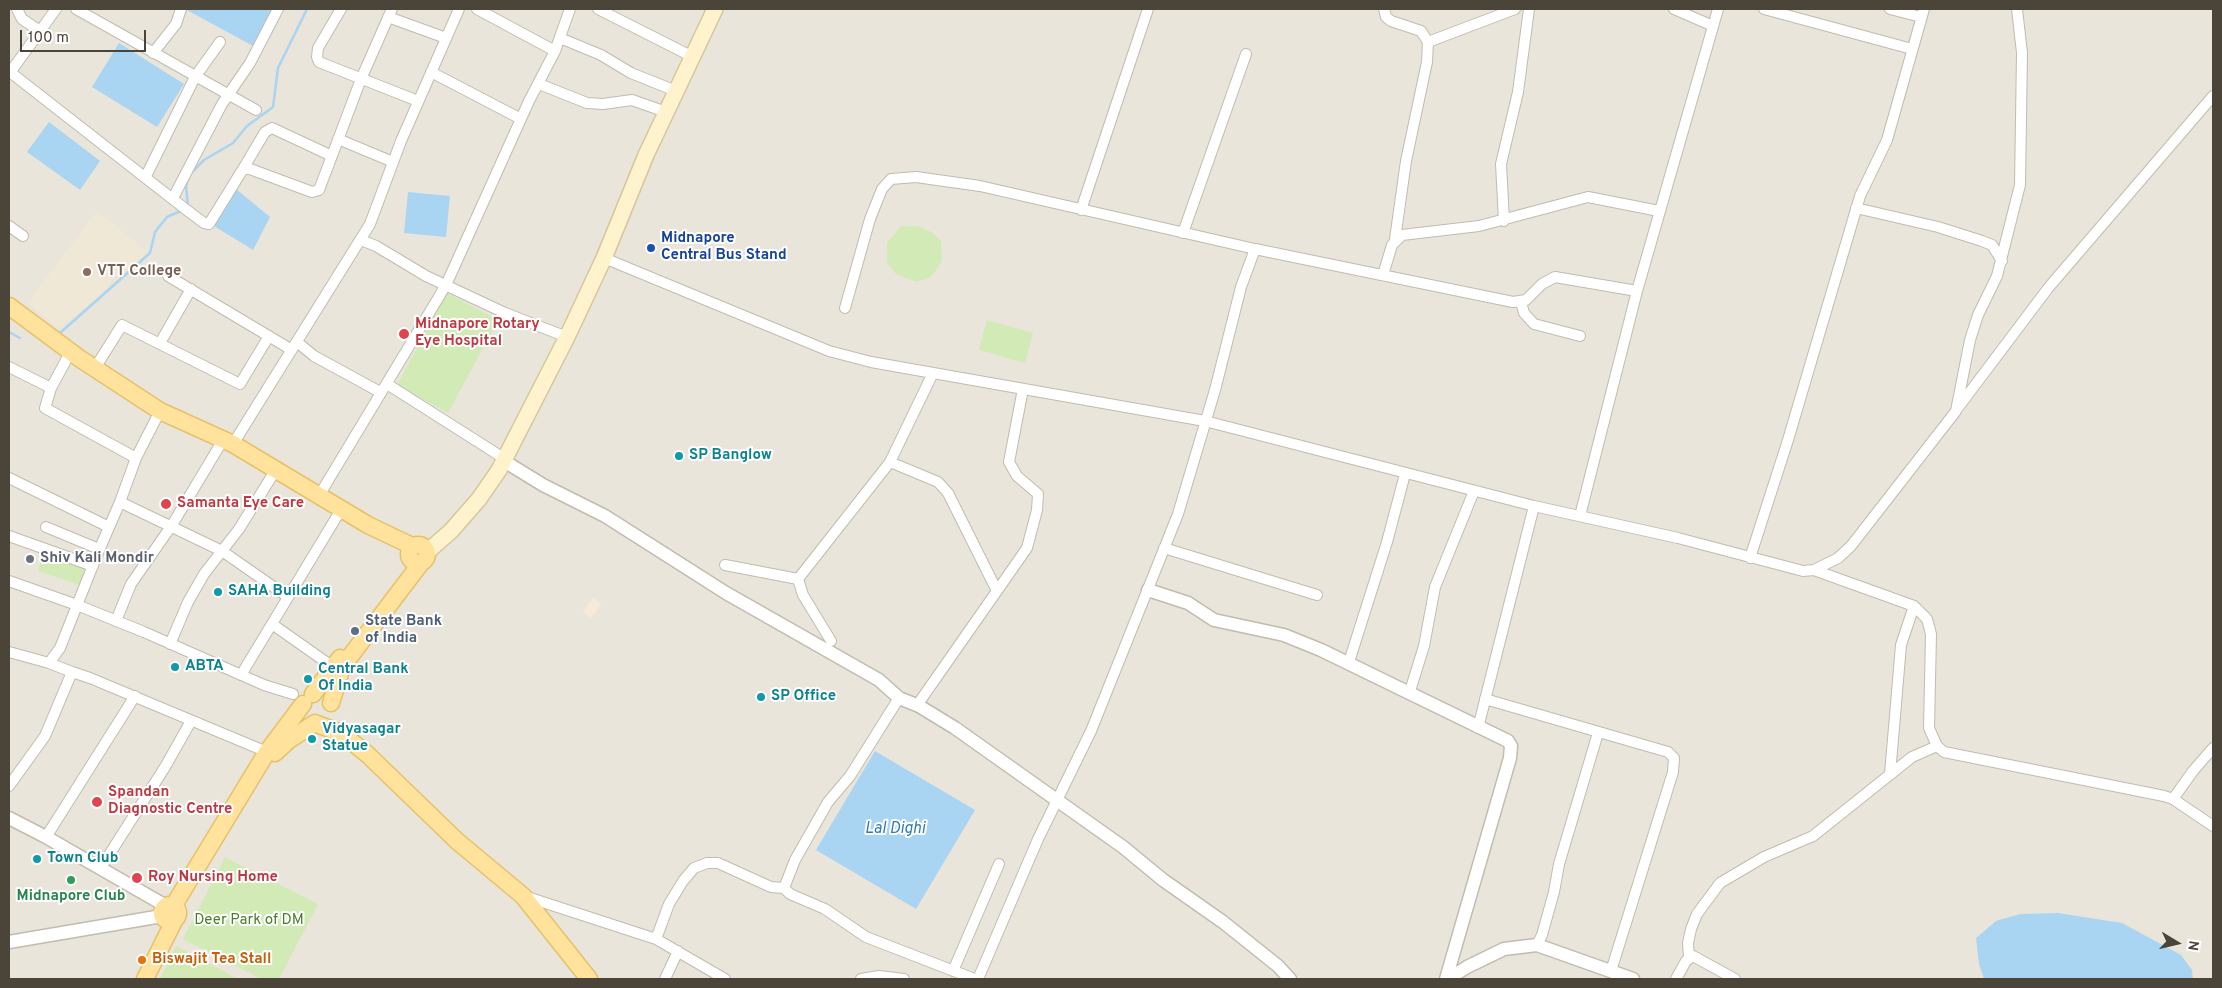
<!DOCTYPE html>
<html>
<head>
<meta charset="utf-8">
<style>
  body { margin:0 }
  #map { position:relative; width:2222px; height:988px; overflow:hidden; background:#f6f3ec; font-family:Overpass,sans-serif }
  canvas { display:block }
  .frame { position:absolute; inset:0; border:10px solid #4b4439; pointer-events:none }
  .north { position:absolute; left:2152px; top:918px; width:50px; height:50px; -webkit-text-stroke:4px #fff; paint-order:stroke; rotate:99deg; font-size:14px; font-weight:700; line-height:20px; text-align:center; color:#4b4439 }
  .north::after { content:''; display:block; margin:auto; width:18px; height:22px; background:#4b4439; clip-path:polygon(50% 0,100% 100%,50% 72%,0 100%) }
  .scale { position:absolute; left:20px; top:30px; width:126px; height:22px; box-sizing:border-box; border:2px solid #4b4439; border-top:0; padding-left:6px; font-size:15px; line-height:18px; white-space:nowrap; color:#4b4439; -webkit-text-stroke:4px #fff; paint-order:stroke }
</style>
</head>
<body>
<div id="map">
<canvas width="2222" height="988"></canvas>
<div class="frame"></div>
<div class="north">N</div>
<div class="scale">100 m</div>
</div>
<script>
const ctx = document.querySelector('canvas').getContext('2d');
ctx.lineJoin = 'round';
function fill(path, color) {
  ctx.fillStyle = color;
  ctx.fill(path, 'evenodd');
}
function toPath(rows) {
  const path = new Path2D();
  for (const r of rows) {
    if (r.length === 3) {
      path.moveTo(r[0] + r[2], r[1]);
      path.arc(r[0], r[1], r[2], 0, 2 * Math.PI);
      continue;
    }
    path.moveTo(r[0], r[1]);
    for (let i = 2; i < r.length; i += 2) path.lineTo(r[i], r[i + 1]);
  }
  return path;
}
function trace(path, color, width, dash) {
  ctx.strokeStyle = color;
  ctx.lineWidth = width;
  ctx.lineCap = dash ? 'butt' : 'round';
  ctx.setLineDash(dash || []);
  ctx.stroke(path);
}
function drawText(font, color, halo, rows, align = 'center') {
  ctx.font = font + ' Overpass,sans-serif';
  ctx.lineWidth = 4;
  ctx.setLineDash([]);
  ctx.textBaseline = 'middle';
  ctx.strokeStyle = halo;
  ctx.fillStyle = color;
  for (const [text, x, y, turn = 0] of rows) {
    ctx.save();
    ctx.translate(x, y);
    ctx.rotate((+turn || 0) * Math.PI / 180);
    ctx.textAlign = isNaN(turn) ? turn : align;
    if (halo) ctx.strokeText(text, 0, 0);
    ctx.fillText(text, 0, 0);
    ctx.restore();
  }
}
const residential = toPath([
  [9,9,2213,9,2213,979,9,979]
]);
const commercial = toPath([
  [593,598,601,604,591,618,583,612]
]);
const education = toPath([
  [97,211,148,252,132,267,117,276,95,300,59,328,27,303]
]);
const green = toPath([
  [901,226,918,226,933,233,941,241,942,261,931,277,917,282,896,274,887,262,887,243],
  [447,293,498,320,448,413,397,385],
  [987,320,1033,333,1025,363,979,350],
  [45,548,88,564,80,585,38,571],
  [225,857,318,904,279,979,261,979,183,939],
  [176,946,238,979,160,979]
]);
const water = toPath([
  [185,9,273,9,253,46],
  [119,43,184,84,157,127,92,87],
  [49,122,100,161,80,190,27,152],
  [236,189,270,217,253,250,214,226],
  [408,192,450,196,446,237,404,233],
  [875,751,975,810,916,909,816,850],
  [2058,913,2122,923,2181,955,2192,970,2193,979,1984,979,1979,964,1976,938,1996,921,2020,914]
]);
const stream = toPath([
  [192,172,204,160,233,143,247,126,273,107,278,68,307,9],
  [188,206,186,186,188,179],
  [9,332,20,338],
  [60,333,150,253,155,232,167,217,183,210]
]);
const minor = toPath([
  [17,9,22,19,40,31],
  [76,9,256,110],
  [341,9,318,48,317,57,319,62,418,101],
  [477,9,555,51],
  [598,9,693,57],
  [1384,9,1386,17,1391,21,1421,31,1428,42,1427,62,1406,161,1395,239],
  [1674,9,1713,26],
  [1764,9,1912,49],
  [1890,9,1921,17],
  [388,17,446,38],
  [560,38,601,55,631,73,676,91],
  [1428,42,1515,9],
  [153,53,176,24,181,9],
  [10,72,188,211,204,223,209,224,243,169,250,169,312,192,319,190,361,79,392,9],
  [431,72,521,119],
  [9,74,56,9],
  [539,84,587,103,603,104,632,100,666,112],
  [338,139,393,162],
  [243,169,265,132,272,128,332,156],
  [146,176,195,77,220,42],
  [173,198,222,104,250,63,278,9],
  [1856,208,1938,227,1982,241,1992,245,2002,261],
  [1081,210,1148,9],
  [1504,221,1501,164,1518,92,1529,9],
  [9,226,23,236],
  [1183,233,1246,54],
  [361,240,376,246,426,276,505,313,567,337],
  [604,258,829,351,871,362,1205,421,1534,506,1678,538,1803,571,1814,570,1838,558,1851,546,1956,411,1970,340,1978,315,1997,276,2020,185,2022,53,2017,9],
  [1383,275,1392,245,1402,235,1479,226,1588,197,1659,211],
  [168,276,292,350],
  [1521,302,1524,313,1534,324,1580,336],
  [845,308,870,219,882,189,891,179,916,177,980,186,1255,249,1513,302,1526,300,1542,284,1555,277,1637,291],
  [297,342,314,356,380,392],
  [160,343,191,289],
  [71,351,51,388,45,408,136,458],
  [9,367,51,388],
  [95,368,122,325,240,384,269,336],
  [933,373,890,462,938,482,948,493,997,591],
  [387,384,505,459],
  [1957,409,2049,287,2213,96],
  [233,444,370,224,401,141,459,9],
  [9,478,109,527],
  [320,494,446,285,529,101,555,51,570,9],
  [120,502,222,551,288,597],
  [1580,516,1637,291,1718,9],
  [46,527,99,549],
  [9,536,93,566],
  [1164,548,1317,595],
  [1750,558,1788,440,1860,196,1887,140,1924,9],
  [725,565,798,579],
  [1814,570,1914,606,1927,619,1931,634,1929,728,1937,746,1944,752,2164,796,2173,799,2213,826],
  [9,581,77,605,144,632,264,685,293,694],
  [116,621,131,584,172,525,223,440],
  [272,624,333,667],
  [831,641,803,595,798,579,890,462],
  [170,644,188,602,204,574,239,529,275,471],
  [9,652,49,663],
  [1349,662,1387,542,1405,474],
  [72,672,90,678,267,752],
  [241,675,342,508],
  [1410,691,1424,646,1435,587,1474,491],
  [899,698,850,776,828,802,795,860,784,888,790,894,825,909,866,937,972,978],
  [1485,699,1668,752,1674,758,1673,772,1611,971],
  [919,706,920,701,1027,548,1037,510,1038,494,1017,476,1009,462,1023,389],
  [1478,728,1534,506],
  [1890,774,1901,645,1914,606],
  [9,786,45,736,72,672,49,663,60,648,97,555,120,502,136,458,160,411],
  [2173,799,2193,771,2213,748],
  [46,837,135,696],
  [100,869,165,767,191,721],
  [524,896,656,939,669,904,683,881,694,868,707,863,718,863,771,887,784,888],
  [656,939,725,979],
  [1537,945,1542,935,1554,892,1559,864,1598,733],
  [1689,957,1688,943,1691,929,1697,914,1720,883,1764,857,1813,836,1912,757,1937,746],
  [953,971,999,864],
  [665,979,678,951],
  [861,979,879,976,904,979],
  [978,979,1038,839,1091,731,1178,514,1215,390,1241,287,1255,249],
  [1676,979,1686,961,1693,956,1735,979]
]);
const tertiary = toPath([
  [504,461,543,485,605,516,726,593,879,680,899,698,919,706,955,728,1123,847,1163,880,1223,922,1278,966,1290,979],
  [1148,590,1188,603,1214,620,1284,635,1321,650,1508,741,1511,746,1510,758,1446,979],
  [9,818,46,837,166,906],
  [9,942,162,916],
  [1448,979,1467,967,1504,949,1537,945,1633,979]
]);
const secondary = toPath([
  [427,552,451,531,479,499,499,470,567,337,604,258,646,155,715,9]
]);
const primary = toPath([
  [9,306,79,358,160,411,233,444,368,525,412,546],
  [418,554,9],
  [313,694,340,658],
  [331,703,342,667,421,563],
  [317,724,341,733,367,754,457,841,523,896,589,979],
  [275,753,289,740,315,723],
  [170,913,8],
  [174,905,267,752,303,704],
  [145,979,174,921]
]);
const markers = [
  [651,248,5,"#1a4fb4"],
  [87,272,5,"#8d6e63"],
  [404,334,6,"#e0444e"],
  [679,456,5,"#0f9aa8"],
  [166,504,6,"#e0444e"],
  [30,559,5,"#6b7280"],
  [218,592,5,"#0f9aa8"],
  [355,631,5,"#5c6f8a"],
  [175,667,5,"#0f9aa8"],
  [308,679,5,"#0f9aa8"],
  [761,697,5,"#0f9aa8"],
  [312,739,5,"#0f9aa8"],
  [97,802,6,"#e0444e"],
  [37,859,5,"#0f9aa8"],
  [137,878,6,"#e0444e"],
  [71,880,5,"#2e9e5b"],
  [142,960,5,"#e8710a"]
];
const transitNames = [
  ["Midnapore",661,239],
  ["Central Bus Stand",661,256]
];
const educationNames = [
  ["VTT College",97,272]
];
const healthNames = [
  ["Midnapore Rotary",415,325],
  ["Eye Hospital",415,342],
  ["Samanta Eye Care",177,504],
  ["Spandan",108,793],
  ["Diagnostic Centre",108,810],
  ["Roy Nursing Home",148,878]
];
const cultureNames = [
  ["SP Banglow",689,456],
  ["SAHA Building",228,592],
  ["ABTA",185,667],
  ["Central Bank",318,670],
  ["Of India",318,687],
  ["SP Office",771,697],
  ["Vidyasagar",322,730],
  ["Statue",322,747],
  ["Town Club",47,859]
];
const worshipNames = [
  ["Shiv Kali Mondir",40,559]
];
const serviceNames = [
  ["State Bank",365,622],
  ["of India",365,639]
];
const leisureNames = [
  ["Midnapore Club",71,897]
];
const parkNames = [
  ["Deer Park of DM",249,921]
];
const foodNames = [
  ["Biswajit Tea Stall",152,960]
];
const waterNames = [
  ["Lal Dighi",895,830]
];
fill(residential, '#eae5da');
fill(commercial, '#f7ead8');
fill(education, '#efe8d6');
fill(green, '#d2eab5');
fill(water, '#a9d4f2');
trace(stream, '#a9d4f2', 2.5);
trace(minor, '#c2bbae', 12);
trace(tertiary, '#c2bbae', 15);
trace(secondary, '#d6c79b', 18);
trace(primary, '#e6c16a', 19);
trace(minor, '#fff', 10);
trace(tertiary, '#fff', 12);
trace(secondary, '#fff3cd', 15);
trace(primary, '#ffe39c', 16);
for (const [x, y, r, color] of markers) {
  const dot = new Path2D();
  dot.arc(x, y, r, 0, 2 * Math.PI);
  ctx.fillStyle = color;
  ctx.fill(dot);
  trace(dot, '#fff', 2);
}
drawText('bold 15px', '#164399', '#fff', transitNames, 'left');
drawText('bold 15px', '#785e54', '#fff', educationNames, 'left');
drawText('bold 15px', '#be3a42', '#fff', healthNames, 'left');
drawText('bold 15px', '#0d838f', '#fff', cultureNames, 'left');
drawText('bold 15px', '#5b616d', '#fff', worshipNames, 'left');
drawText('bold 15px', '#4e5e75', '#fff', serviceNames, 'left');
drawText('bold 15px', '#27864d', '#fff', leisureNames);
drawText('15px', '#4a7f2a', '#fff', parkNames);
drawText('bold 15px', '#c56008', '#fff', foodNames, 'left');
drawText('italic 16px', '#2e7ab2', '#fff', waterNames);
</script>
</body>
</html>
